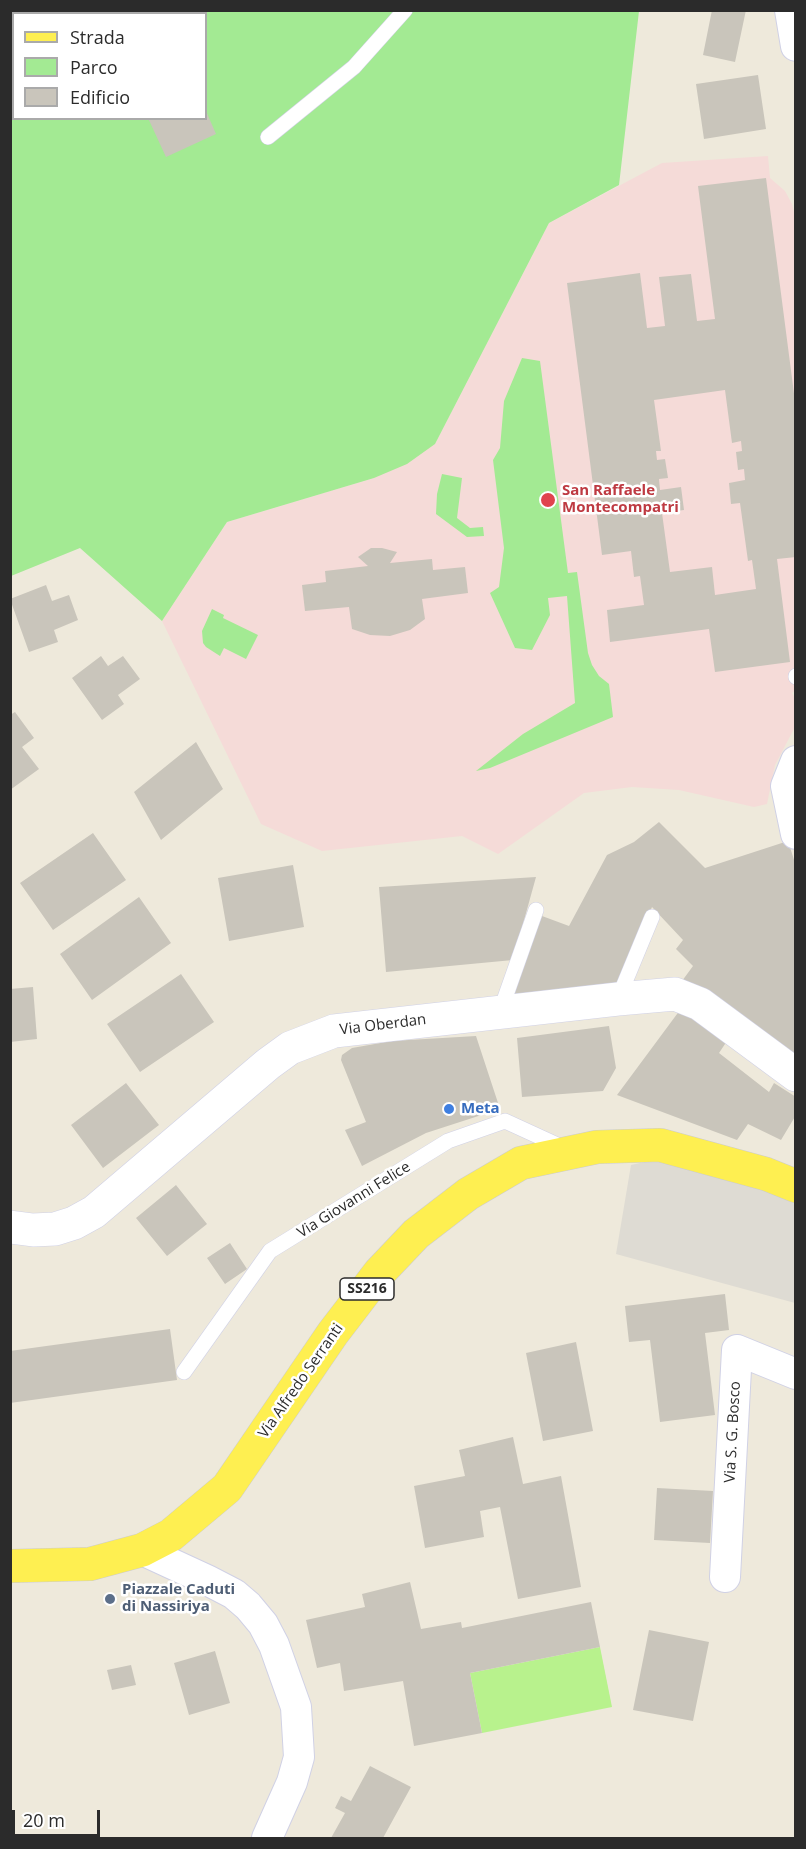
<!DOCTYPE html>
<html>
<head>
<meta charset="utf-8">
<style>
  body { margin:0 }
  #map { position:relative; width:806px; height:1849px; overflow:hidden; background:#eee9db; font-family:"Open Sans",sans-serif }
  canvas { display:block }
  .frame { position:absolute; inset:0; border:12px solid #2b2b2b; pointer-events:none }
  .legend { position:absolute; left:12px; top:12px; width:195px; height:108px; box-sizing:border-box; background:#fff; border:2px solid #aaa; margin:0; padding:8px 10px; list-style:none; font-size:18px; color:#2b2b2b }
  .legend li { display:flex; align-items:center; gap:12px; height:30px }
  .legend b { width:30px; border:2px solid #aaa }
  .scale { position:absolute; left:12px; top:1810px; width:88px; height:27px; box-sizing:border-box; border:3px solid #2b2b2b; border-top:0; padding-left:8px; font-size:18px; line-height:21px; white-space:nowrap; color:#2b2b2b; -webkit-text-stroke:4px #fff; paint-order:stroke }
</style>
</head>
<body>
<div id="map">
<canvas width="806" height="1849"></canvas>
<div class="frame"></div>
<ul class="legend">
<li><b style="height:8px;background:#feef51"></b>Strada</li>
<li><b style="height:16px;background:#a3ea93"></b>Parco</li>
<li><b style="height:16px;background:#c9c5bb"></b>Edificio</li>
</ul>
<div class="scale">20 m</div>
</div>
<script>
const ctx = document.querySelector('canvas').getContext('2d');
ctx.lineJoin = 'round';
function fill(path, color) {
  ctx.fillStyle = color;
  ctx.fill(path, 'evenodd');
}
function toPath(rows) {
  const path = new Path2D();
  for (const r of rows) {
    path.moveTo(r[0], r[1]);
    for (let i = 2; i < r.length; i += 2) path.lineTo(r[i], r[i + 1]);
  }
  return path;
}
function trace(path, color, width, dash) {
  ctx.strokeStyle = color;
  ctx.lineWidth = width;
  ctx.lineCap = dash ? 'butt' : 'round';
  ctx.setLineDash(dash || []);
  ctx.stroke(path);
}
function drawText(font, color, halo, rows, align = 'center') {
  ctx.font = font + ' "Open Sans",sans-serif';
  ctx.lineWidth = 5;
  ctx.setLineDash([]);
  ctx.textBaseline = 'middle';
  ctx.strokeStyle = halo;
  ctx.fillStyle = color;
  for (const [text, x, y, turn = 0] of rows) {
    ctx.save();
    ctx.translate(x, y);
    ctx.rotate((+turn || 0) * Math.PI / 180);
    ctx.textAlign = isNaN(turn) ? turn : align;
    if (halo) ctx.strokeText(text, 0, 0);
    ctx.fillText(text, 0, 0);
    ctx.restore();
  }
}
const medical = toPath([
  [768,156,770,178,785,191,792,204,796,220,796,690,792,693,795,698,796,725,775,765,767,804,754,807,679,790,632,787,584,793,498,854,462,836,322,851,261,824,162,621,227,522,374,478,435,444,549,223,662,163]
]);
const green = toPath([
  [11,11,639,11,619,185,549,223,435,444,407,464,374,478,227,522,162,621,80,548,11,576],
  [14,14,206,14,206,118,14,118],
  [522,358,540,361,568,573,577,572,588,653,592,665,599,676,609,684,613,717,490,768,476,771,523,734,575,703,567,596,548,598,550,615,532,650,515,648,490,593,499,587,504,548,493,460,500,448,504,401],
  [442,474,462,478,457,518,470,528,483,527,484,536,467,537,436,514,437,494],
  [212,609,224,615,223,618,258,635,246,659,224,648,220,656,206,647,203,643,202,631]
]);
const pitch = toPath([
  [600,1647,612,1707,482,1733,470,1673]
]);
const plaza = toPath([
  [658,1159,795,1199,795,1303,616,1254,631,1165]
]);
const building = toPath([
  [712,10,746,10,735,62,703,55],
  [758,75,766,129,704,139,696,84],
  [206,111,216,134,166,157,148,118,206,118],
  [766,178,796,409,796,557,777,559,790,662,715,672,709,629,610,642,607,610,644,605,640,576,634,577,631,551,602,555,567,283,640,273,647,328,665,326,659,277,691,274,697,321,715,319,698,186],
  [725,390,732,443,741,441,742,451,736,452,738,470,744,469,745,480,729,483,731,504,740,503,748,561,752,560,756,589,715,595,712,567,670,572,662,513,684,510,681,487,660,490,659,479,668,478,665,459,657,460,656,451,661,451,654,400],
  [371,548,382,548,397,552,390,563,432,559,433,570,465,567,468,593,422,599,425,619,410,630,390,636,370,635,352,629,349,607,305,611,302,585,326,582,325,571,368,566,358,557],
  [46,585,52,601,69,595,78,620,54,630,58,642,29,652,10,599],
  [101,656,108,666,123,656,140,679,118,695,124,704,102,720,72,678],
  [15,712,34,738,22,747,39,769,10,790,10,715],
  [196,742,223,789,161,840,134,792],
  [659,822,705,868,788,841,796,866,796,1063,682,981,693,966,676,949,683,940,652,907,616,991,510,999,542,916,569,926,607,855,634,842],
  [93,833,126,880,53,930,20,883],
  [293,865,304,927,229,941,218,878],
  [536,877,513,960,386,972,379,887],
  [139,897,171,943,92,1000,60,954],
  [181,974,214,1022,140,1072,107,1024],
  [33,987,37,1039,10,1042,10,989],
  [680,1010,729,1038,719,1053,769,1092,774,1083,796,1097,796,1115,781,1140,748,1124,737,1140,617,1095],
  [609,1026,616,1068,603,1091,522,1097,517,1038],
  [476,1036,500,1109,426,1133,362,1166,345,1130,366,1122,341,1060,342,1055,352,1048,392,1041],
  [126,1083,159,1125,103,1168,71,1125],
  [176,1185,207,1224,167,1256,136,1218],
  [230,1243,247,1269,225,1284,207,1258],
  [725,1294,729,1330,705,1333,715,1415,660,1422,650,1340,629,1342,625,1306],
  [170,1329,177,1380,10,1403,10,1351],
  [576,1342,593,1431,543,1441,526,1353],
  [513,1437,523,1484,561,1476,581,1587,518,1599,500,1507,480,1511,484,1537,425,1548,414,1486,465,1476,459,1450],
  [657,1488,713,1491,710,1543,654,1540],
  [410,1582,421,1629,461,1622,462,1628,591,1602,600,1647,470,1673,482,1733,414,1746,403,1681,344,1691,340,1663,317,1668,306,1620,365,1607,362,1594],
  [649,1630,709,1642,693,1721,633,1710],
  [215,1651,230,1703,189,1715,174,1663],
  [131,1665,136,1685,112,1690,107,1670],
  [370,1766,411,1787,383,1838,331,1838,345,1813,335,1808,341,1796,351,1801]
]);
const lane = toPath([
  [268,137,354,67,405,10],
  [796,676,796,677],
  [618,999,652,917],
  [500,1012,536,910],
  [184,1372,270,1251,448,1141,505,1121,566,1149]
]);
const street = toPath([
  [790,10,796,46],
  [796,761,786,786,796,834],
  [142,1550,207,1580,234,1594,248,1606,263,1624,274,1645,296,1707,299,1757,292,1782,267,1838],
  [725,1577,737,1350,796,1374]
]);
const secondary = toPath([
  [10,1227,33,1230,55,1229,74,1223,94,1212,268,1064,290,1048,334,1031,618,999,675,994,700,1004,796,1075]
]);
const primary = toPath([
  [10,1566,90,1564,142,1550,171,1535,227,1488,333,1333,379,1273,416,1234,468,1194,521,1163,597,1147,660,1145,766,1174,796,1186]
]);
const markers = [
  [548,500,8,"#e0444e"],
  [449,1109,6,"#3f7fe0"],
  [110,1599,6,"#5c6f8a"]
];
const shields = [
  [367,1289,54]
];
const shieldNames = [
  ["SS216",367,1289]
];
const healthNames = [
  ["San Raffaele",562,491],
  ["Montecompatri",562,508]
];
const streetNames = [
  ["Via Oberdan",383,1025,-7],
  ["Via Giovanni Felice",354,1200,-32],
  ["Via Alfredo Serranti",301,1381,-55],
  ["Via S. G. Bosco",733,1432,-87]
];
const shopNames = [
  ["Meta",461,1109]
];
const serviceNames = [
  ["Piazzale Caduti",122,1590],
  ["di Nassiriya",122,1607]
];
fill(medical, '#f5dbd8');
fill(green, '#a3ea93');
fill(pitch, '#b8f28d');
fill(plaza, '#dedbd3');
fill(building, '#c9c5bb');
trace(lane, '#d0d1e5', 16);
trace(street, '#d0d1e5', 32);
trace(secondary, '#d0d1e5', 34);
trace(primary, '#ccc', 34);
trace(lane, '#fff', 15);
trace(street, '#fff', 30);
trace(secondary, '#fff', 33);
trace(primary, '#feef51', 33);
for (const [x, y, r, color] of markers) {
  const dot = new Path2D();
  dot.arc(x, y, r, 0, 2 * Math.PI);
  ctx.fillStyle = color;
  ctx.fill(dot);
  trace(dot, '#fff', 2);
}
for (const [x, y, w] of shields) {
  const box = new Path2D();
  box.roundRect(x - w / 2, y - 11, w, 22, 4.5);
  ctx.fillStyle = '#fff';
  ctx.fill(box);
  trace(box, '#2b2b2b', 1.5);
}
drawText('bold 14px', '#2b2b2b', null, shieldNames);
drawText('bold 15px', '#be3a42', '#fff', healthNames, 'left');
drawText('15px', '#2b2b2b', '#fff', streetNames);
drawText('bold 15px', '#366cbe', '#fff', shopNames, 'left');
drawText('bold 15px', '#4e5e75', '#fff', serviceNames, 'left');
</script>
</body>
</html>
